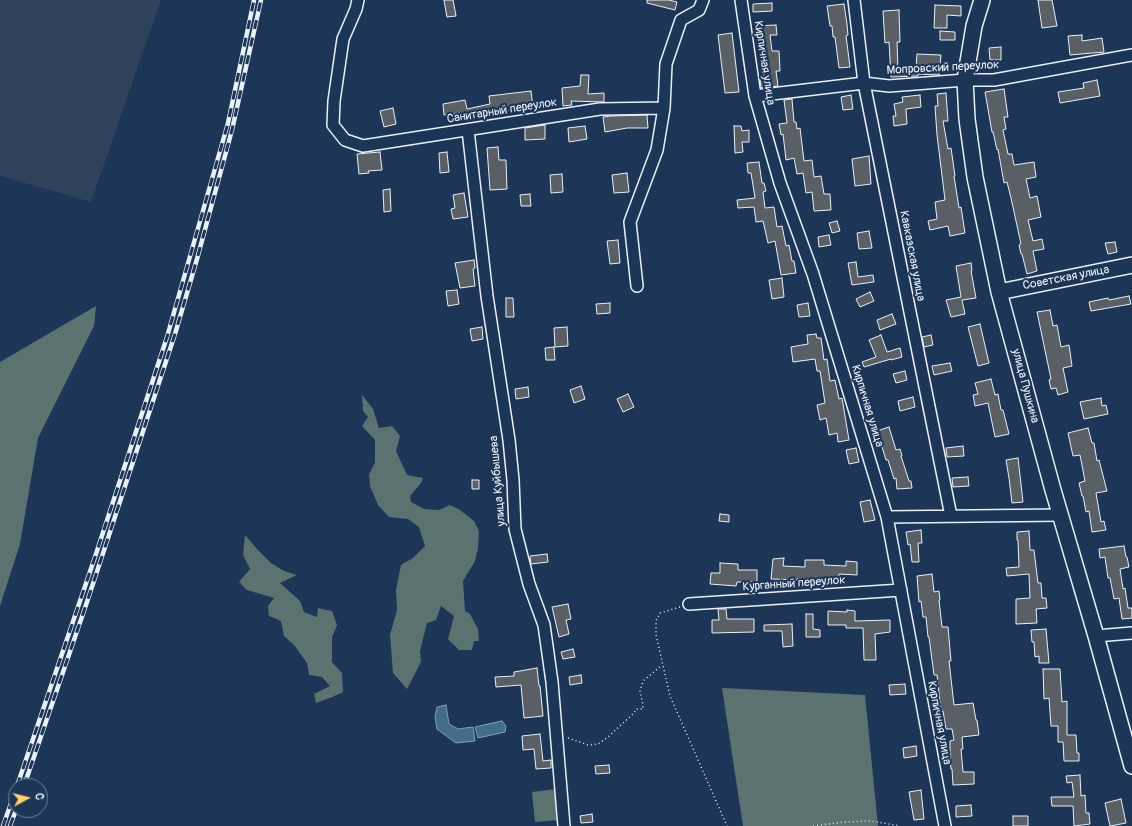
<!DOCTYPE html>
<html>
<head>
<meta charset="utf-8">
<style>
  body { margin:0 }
  #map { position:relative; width:1132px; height:826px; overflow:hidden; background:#1d3557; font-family:Pangolin,sans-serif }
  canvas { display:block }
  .north { position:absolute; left:8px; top:778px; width:40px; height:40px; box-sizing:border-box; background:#1d3557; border:1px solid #6e8097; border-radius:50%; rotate:83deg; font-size:11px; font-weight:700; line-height:16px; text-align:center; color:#e8f1f8 }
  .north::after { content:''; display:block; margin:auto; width:14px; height:18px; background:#ffd166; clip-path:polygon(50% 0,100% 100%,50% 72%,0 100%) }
</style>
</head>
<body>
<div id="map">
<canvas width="1132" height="826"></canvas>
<div class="north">С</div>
</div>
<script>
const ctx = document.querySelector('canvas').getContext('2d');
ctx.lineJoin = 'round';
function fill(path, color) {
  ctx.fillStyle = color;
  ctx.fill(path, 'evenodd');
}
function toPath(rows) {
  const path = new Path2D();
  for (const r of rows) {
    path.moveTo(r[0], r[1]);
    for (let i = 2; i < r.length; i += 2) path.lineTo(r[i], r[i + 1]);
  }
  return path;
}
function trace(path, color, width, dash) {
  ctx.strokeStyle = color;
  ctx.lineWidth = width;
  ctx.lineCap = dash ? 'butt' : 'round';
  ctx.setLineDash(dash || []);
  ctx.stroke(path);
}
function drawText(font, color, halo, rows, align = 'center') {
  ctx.font = font + ' Pangolin,sans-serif';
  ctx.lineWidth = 4;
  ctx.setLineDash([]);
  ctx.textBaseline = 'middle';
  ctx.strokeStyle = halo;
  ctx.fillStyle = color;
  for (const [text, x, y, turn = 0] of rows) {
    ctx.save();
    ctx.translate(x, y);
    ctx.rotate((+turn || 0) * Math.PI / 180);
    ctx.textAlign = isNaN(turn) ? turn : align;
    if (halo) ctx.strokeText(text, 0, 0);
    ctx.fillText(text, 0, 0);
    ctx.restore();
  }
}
const built = toPath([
  [0,0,161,0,91,202,0,176]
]);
const green = toPath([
  [96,306,94,326,38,438,20,544,0,606,0,362],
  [362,395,373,409,379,428,392,426,400,436,396,451,407,475,423,478,421,483,410,496,411,502,424,509,439,510,450,505,460,510,474,521,479,531,478,548,475,561,463,581,465,611,470,614,478,629,479,641,474,641,472,650,459,650,448,639,454,616,441,606,436,620,427,623,420,651,421,662,407,689,393,673,390,635,397,610,396,590,401,565,413,558,425,546,419,527,408,519,389,517,378,505,370,486,369,474,375,463,375,440,362,426,368,417,363,411],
  [245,535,257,549,271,563,284,571,297,575,280,583,300,601,304,612,317,617,318,608,332,611,337,625,332,637,332,662,342,673,343,692,330,698,316,703,314,694,330,686,322,677,309,675,307,663,294,645,284,636,281,621,269,616,268,606,274,598,247,590,239,582,250,569,243,555],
  [722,688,865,695,878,826,743,826],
  [557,789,560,820,535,822,532,792]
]);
const water = toPath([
  [446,705,449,724,458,729,473,727,475,741,456,743,437,729,435,717,437,707,446,705],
  [502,721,506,726,505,732,478,738,475,727,502,721]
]);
const building = toPath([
  [444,0,453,0,456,16,447,17,444,0],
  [647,0,669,0,677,2,675,10,647,3,647,0],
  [1038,0,1052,0,1057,26,1042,28,1038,0],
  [772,3,772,11,753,12,753,4,772,3],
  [844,4,847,24,848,35,846,36,850,67,839,68,835,37,833,37,832,26,830,26,827,6,844,4],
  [935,5,961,6,961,16,947,15,947,28,934,28,935,5],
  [899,10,900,42,897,42,898,70,916,69,917,54,941,55,939,75,918,74,918,76,891,77,889,42,885,43,883,11,899,10],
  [776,25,777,35,770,35,772,51,779,51,780,71,776,71,778,86,761,88,760,79,764,78,763,66,765,66,763,44,762,37,755,37,755,26,776,25],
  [940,31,955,32,955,40,940,40,940,31],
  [732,33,739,92,725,93,718,35,732,33],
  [1082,35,1082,41,1102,38,1104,52,1070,55,1068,36,1082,35],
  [1001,47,1001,60,990,60,989,48,1001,47],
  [581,75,589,75,588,94,604,93,604,102,571,101,572,105,563,106,562,88,580,86,581,75],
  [1097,80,1100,96,1060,103,1058,92,1084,88,1083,83,1097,80],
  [1004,89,1008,117,1004,117,1006,129,1003,130,1008,154,1012,154,1014,165,1034,162,1036,177,1026,179,1030,198,1037,196,1041,217,1028,220,1033,241,1042,239,1044,249,1033,251,1037,271,1027,274,1022,254,1021,254,1019,245,1021,244,1011,198,1007,182,1004,183,998,149,997,150,993,132,992,132,985,92,1004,89],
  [531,91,533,108,525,109,525,108,461,118,460,113,444,115,443,104,465,100,467,109,490,104,489,96,531,91],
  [946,93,948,121,943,121,948,149,951,148,955,176,954,176,959,208,961,207,965,233,950,236,948,226,930,230,928,221,937,219,935,202,945,200,937,135,935,106,938,106,937,94,946,93],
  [851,95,853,109,843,110,841,97,851,95],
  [920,95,921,107,906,109,907,124,894,126,893,116,896,116,894,104,903,102,902,97,920,95],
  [792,99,794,122,796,122,797,129,800,128,804,161,812,160,814,177,821,176,824,194,830,194,831,210,814,211,812,192,806,193,803,173,797,174,794,158,786,160,783,134,781,135,779,124,787,123,784,100,792,99],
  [393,108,396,124,384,127,380,111,393,108],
  [647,115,648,128,627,128,605,132,603,117,611,116,647,115],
  [545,125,545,139,525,140,525,128,545,125],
  [585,126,587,139,569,142,568,128,585,126],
  [734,126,741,126,742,131,749,130,749,142,742,142,743,152,735,153,734,126],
  [498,147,499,160,506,160,507,189,490,190,487,148,498,147],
  [380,152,382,170,368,171,369,173,359,174,357,154,380,152],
  [447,152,449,172,440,173,439,153,447,152],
  [869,156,871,184,855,186,852,159,869,156],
  [759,162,762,183,764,183,766,191,763,192,765,208,774,207,777,227,782,226,786,246,789,245,792,261,794,261,796,273,781,275,775,241,768,243,763,221,756,222,754,207,738,208,737,200,755,198,751,173,748,173,747,163,759,162],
  [627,173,629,192,614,193,612,175,627,173],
  [562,174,563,192,551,193,550,175,562,174],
  [390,189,391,211,384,212,383,190,390,189],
  [464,193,468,217,453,219,451,209,455,208,453,195,464,193],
  [530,194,531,206,521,206,520,195,530,194],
  [837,221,840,231,832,233,829,223,837,221],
  [869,231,872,248,859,249,857,233,869,231],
  [829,235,831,245,819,247,818,237,829,235],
  [618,240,620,263,610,264,607,241,618,240],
  [1115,242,1117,252,1108,254,1105,243,1115,242],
  [474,260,475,268,473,269,475,286,460,288,455,263,474,260],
  [856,262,858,277,873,275,874,282,852,285,848,263,856,262],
  [971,263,972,271,971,271,976,298,962,300,965,314,951,317,946,300,961,297,956,266,971,263],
  [782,278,784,297,772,299,769,280,782,278],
  [457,290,459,304,448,306,446,291,457,290],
  [870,292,874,301,860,307,856,299,870,292],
  [1129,296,1131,304,1091,311,1089,302,1108,298,1109,300,1129,296],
  [506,298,513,298,514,317,506,317,506,298],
  [610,303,610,313,597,314,596,304,610,303],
  [808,303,810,316,799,317,797,305,808,303],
  [1050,310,1053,326,1057,325,1061,347,1069,345,1072,366,1063,368,1068,392,1058,395,1056,388,1051,389,1049,380,1051,379,1037,312,1050,310],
  [892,314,896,324,880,330,877,320,892,314],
  [980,324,989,363,978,366,968,327,980,324],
  [482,327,483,339,472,341,470,329,482,327],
  [567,327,568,346,555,347,554,328,567,327],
  [816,334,817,338,821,338,824,360,827,359,830,381,835,380,839,399,842,398,849,440,838,442,837,433,829,435,826,418,820,420,817,405,825,403,820,371,817,371,815,359,793,362,791,347,808,344,807,335,816,334],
  [881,335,887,352,900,348,902,357,891,360,891,359,864,367,862,362,876,357,869,340,881,335],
  [931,335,933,345,924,347,922,337,931,335],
  [554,347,555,360,546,360,545,348,554,347],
  [950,363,952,371,934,375,932,366,950,363],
  [905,371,907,380,896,383,893,374,905,371],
  [991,379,995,395,998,394,1001,410,1003,410,1009,434,995,437,988,403,975,406,973,395,978,394,975,383,991,379],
  [581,386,585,399,574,403,570,390,581,386],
  [528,387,529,397,516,399,515,389,528,387],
  [628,394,634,407,623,412,617,399,628,394],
  [913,397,915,407,900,411,898,401,913,397],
  [1101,398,1102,406,1106,405,1108,414,1084,419,1080,402,1101,398],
  [889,427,896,450,900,449,902,456,901,456,909,481,911,481,912,488,897,489,896,478,894,479,888,460,886,460,877,431,889,427],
  [1088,428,1092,443,1094,443,1097,461,1099,460,1107,491,1096,493,1101,522,1104,521,1106,530,1092,532,1089,511,1086,512,1083,496,1082,496,1079,483,1085,481,1080,455,1073,456,1068,433,1088,428],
  [963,446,964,456,947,457,946,448,963,446],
  [856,448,859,462,849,464,846,450,856,448],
  [1018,458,1023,502,1012,503,1009,478,1006,460,1018,458],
  [968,477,969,486,953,487,952,478,968,477],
  [472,480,479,480,479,489,472,489,472,480],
  [870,500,875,520,864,522,860,502,870,500],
  [720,514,729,515,729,522,719,521,720,514],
  [921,530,922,543,918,543,919,562,912,562,910,544,908,545,906,532,921,530],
  [1029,531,1030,550,1034,550,1038,583,1041,583,1042,598,1046,598,1047,608,1036,609,1037,623,1016,624,1016,599,1030,598,1029,574,1007,576,1006,568,1019,567,1018,540,1017,540,1017,532,1029,531],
  [1124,546,1126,557,1127,557,1129,567,1120,569,1123,589,1125,588,1128,608,1132,608,1132,618,1122,619,1119,598,1114,599,1110,578,1108,578,1105,557,1100,558,1099,549,1124,546],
  [547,554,548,562,531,564,530,556,547,554],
  [784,558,783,566,805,567,805,560,824,560,824,565,846,566,846,561,857,562,857,575,839,574,839,580,797,579,797,580,771,579,773,559,784,558],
  [720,563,738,564,738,570,757,570,757,582,737,582,736,586,710,584,711,573,720,573,720,563],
  [932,574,934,592,939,591,940,600,939,600,942,627,948,627,951,661,949,661,954,705,973,703,976,720,977,720,979,735,962,737,963,749,961,749,963,772,974,772,974,784,953,785,952,769,951,769,950,759,950,741,954,740,952,729,946,729,943,711,941,711,937,675,934,675,929,637,928,637,926,617,923,617,921,601,919,602,917,576,932,574],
  [568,604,571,619,566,620,569,634,559,637,552,607,568,604],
  [718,609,726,609,727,619,754,619,754,632,712,633,712,620,719,620,718,609],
  [847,610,855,611,855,621,890,620,890,632,875,634,876,660,864,660,863,628,846,628,846,625,828,625,828,611,847,612,847,610],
  [806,614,813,614,813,629,820,630,820,637,806,637,806,614],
  [792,624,793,646,783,647,782,631,764,631,764,625,792,624],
  [1046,629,1049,663,1039,663,1039,656,1035,657,1034,642,1032,642,1031,630,1046,629],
  [573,649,575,657,563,659,561,652,573,649],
  [537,668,539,686,540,686,543,716,524,718,521,685,496,687,495,677,514,676,514,672,537,668],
  [1043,669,1060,669,1062,702,1067,701,1067,735,1076,735,1077,753,1079,753,1079,761,1064,761,1063,742,1058,742,1058,726,1051,726,1049,698,1044,699,1043,669],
  [581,675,582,683,570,685,569,677,581,675],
  [905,684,906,694,890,695,889,685,905,684],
  [540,734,543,761,551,760,551,768,536,769,534,749,523,750,522,736,540,734],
  [916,746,917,756,904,758,903,748,916,746],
  [609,765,610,773,596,774,595,766,609,765],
  [1080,775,1081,796,1085,795,1086,813,1089,813,1090,824,1074,826,1073,806,1052,806,1051,797,1074,797,1072,782,1067,783,1066,776,1080,775],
  [921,790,924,819,914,820,909,792,921,790],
  [1121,799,1126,823,1110,826,1105,803,1121,799],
  [971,805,972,816,956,817,956,806,971,805],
  [592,814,593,822,581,823,580,816,592,814],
  [1013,816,1028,816,1028,826,1013,826,1013,816]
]);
const path = toPath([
  [680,607,660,613,656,621,656,635,670,696,727,826],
  [568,738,588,745,598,744,608,737,634,713,636,709,643,709,643,705,640,691,643,681,662,665],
  [813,826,844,822,872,821,900,826]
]);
const street = toPath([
  [358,0,356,9,343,39,334,101,333,125,345,140,363,146,600,109,664,108],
  [741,0,755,96,780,183,813,274,887,517,945,826],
  [854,0,864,83,951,516],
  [755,96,864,83,889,86,965,80,994,80,1132,55],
  [468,130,487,296,509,440,513,480,515,529,529,584,544,625,552,682,564,826],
  [637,286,630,222,657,150,664,108,666,64,681,20,699,10,703,0],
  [887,517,1060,515],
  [689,604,901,590],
  [1096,636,1132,633]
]);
const secondary = toPath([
  [982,0,974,26,965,80,967,119,975,177,999,292,1053,490,1096,636,1132,766],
  [999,292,1132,265]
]);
const rail = toPath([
  [17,786,95,557,167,337,228,123,254,0],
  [24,786,87,602,175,334,197,259,232,130,261,0],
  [3,826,16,789],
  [10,826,16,810]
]);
const streetNames = [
  ["Кирпичная улица",764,63,81],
  ["Мопровский переулок",943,68,-3],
  ["Санитарный переулок",502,111,-9],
  ["Кавказская улица",912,256,79],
  ["Советская улица",1066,278,-11],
  ["улица Пушкина",1025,386,75],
  ["Кирпичная улица",867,406,73],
  ["улица Куйбышева",498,481,-95],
  ["Курганный переулок",794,584,-4],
  ["Кирпичная улица",939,723,79]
];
fill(built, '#2f425b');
fill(green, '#5a7370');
fill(water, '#426c89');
trace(water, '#84a1b5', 1);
fill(building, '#5a5f65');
trace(building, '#e8f1f8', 1);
trace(street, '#e8f1f8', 14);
trace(secondary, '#e8f1f8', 18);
trace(path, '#e8f1f8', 1.5, [1, 3]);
trace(street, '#1d3557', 11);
trace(secondary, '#1d3557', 15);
trace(rail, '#e8f1f8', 4.5);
trace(rail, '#1d3557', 3, [9]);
drawText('12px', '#e8f1f8', '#1d3557', streetNames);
</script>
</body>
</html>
